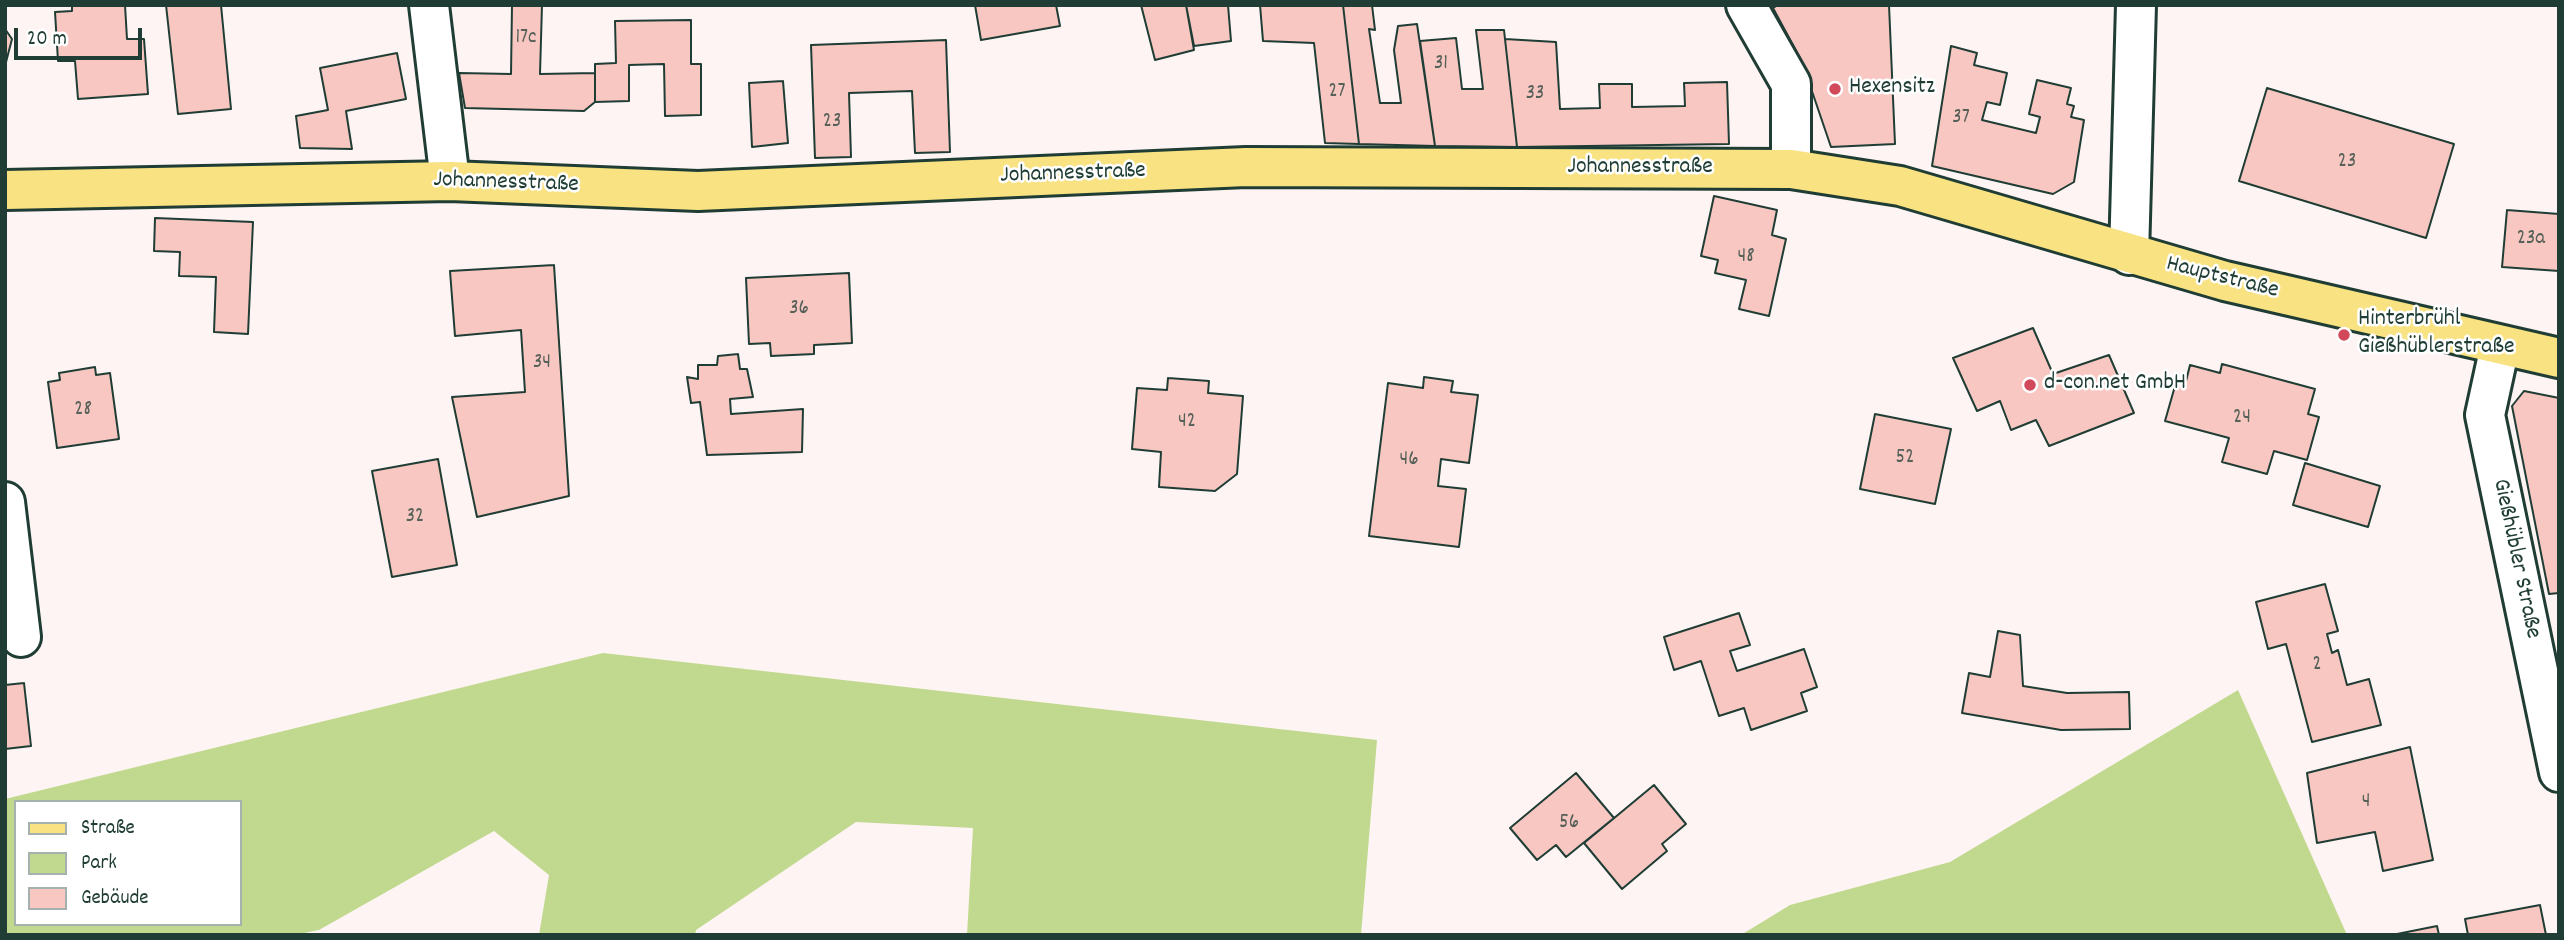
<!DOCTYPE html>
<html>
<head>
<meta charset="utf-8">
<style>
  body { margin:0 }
  #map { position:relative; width:2564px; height:940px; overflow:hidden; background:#fef4f3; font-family:Dekko,sans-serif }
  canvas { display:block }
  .frame { position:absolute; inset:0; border:7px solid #1f3d34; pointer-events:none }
  .legend { position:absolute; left:14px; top:800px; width:228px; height:126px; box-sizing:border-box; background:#fff; border:2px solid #a5b1ae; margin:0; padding:9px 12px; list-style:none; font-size:21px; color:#1f3d34 }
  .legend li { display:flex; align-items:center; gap:14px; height:35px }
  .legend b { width:35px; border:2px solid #a5b1ae }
  .scale { position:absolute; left:14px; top:28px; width:128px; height:32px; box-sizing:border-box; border:4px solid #1f3d34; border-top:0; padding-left:9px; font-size:21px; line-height:24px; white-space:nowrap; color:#1f3d34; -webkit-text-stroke:5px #fff; paint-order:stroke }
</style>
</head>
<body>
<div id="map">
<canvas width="2564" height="940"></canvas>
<div class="frame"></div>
<ul class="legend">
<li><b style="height:9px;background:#f8e281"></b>Straße</li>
<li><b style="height:19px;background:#c1d98f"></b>Park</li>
<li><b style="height:19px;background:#f8c7c2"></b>Gebäude</li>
</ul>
<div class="scale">20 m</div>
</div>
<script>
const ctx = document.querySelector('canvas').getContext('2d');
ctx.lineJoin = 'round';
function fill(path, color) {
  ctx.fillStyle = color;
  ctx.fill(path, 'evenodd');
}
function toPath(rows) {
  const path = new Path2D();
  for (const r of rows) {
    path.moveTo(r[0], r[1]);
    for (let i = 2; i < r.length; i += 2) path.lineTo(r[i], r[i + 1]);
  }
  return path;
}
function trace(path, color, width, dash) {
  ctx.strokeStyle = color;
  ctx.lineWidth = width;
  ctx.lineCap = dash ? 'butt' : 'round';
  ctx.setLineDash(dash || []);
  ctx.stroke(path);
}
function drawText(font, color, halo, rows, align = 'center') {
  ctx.font = font + ' Dekko,sans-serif';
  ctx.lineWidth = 5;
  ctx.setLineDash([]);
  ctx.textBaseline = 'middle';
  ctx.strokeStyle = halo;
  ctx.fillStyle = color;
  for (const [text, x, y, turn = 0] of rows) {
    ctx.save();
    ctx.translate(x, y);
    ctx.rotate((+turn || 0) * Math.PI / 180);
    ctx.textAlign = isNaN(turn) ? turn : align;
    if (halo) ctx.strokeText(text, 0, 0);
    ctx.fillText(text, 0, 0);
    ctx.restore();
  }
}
const green = toPath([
  [603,653,1377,740,1361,935,967,935,973,828,856,822,696,930,695,935,539,935,549,875,494,831,319,930,294,935,5,935,5,799],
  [16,802,240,802,240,924,16,924],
  [2238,690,2347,935,1741,935,1790,905,1950,862]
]);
const building = toPath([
  [72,5,125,5,127,39,144,39,148,94,78,99,75,61,58,61,55,12,72,11,72,5],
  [166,5,221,5,231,109,178,114,166,5],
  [512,5,542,5,540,74,595,73,595,102,584,111,465,108,459,73,511,74,512,5],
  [975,5,1056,5,1060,26,981,40,975,5],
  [1141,5,1186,5,1194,50,1155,60,1141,5],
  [1186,5,1228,5,1231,41,1194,46,1186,5],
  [1260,5,1343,5,1359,144,1325,143,1314,43,1263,41,1260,5],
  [1343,5,1372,5,1375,30,1369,29,1380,103,1401,103,1394,50,1398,26,1417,24,1435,146,1359,144,1343,5],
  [1778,5,1889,5,1895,144,1831,147,1802,62,1773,8,1778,5],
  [691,20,691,64,701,64,701,115,665,116,664,64,629,65,629,101,595,102,595,64,616,63,615,21,691,20],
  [5,29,12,39,5,66,5,29],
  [1476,30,1504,30,1517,147,1435,146,1420,41,1456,38,1462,89,1483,89,1476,30],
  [1505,39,1556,42,1560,109,1600,108,1599,84,1632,84,1632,107,1685,106,1684,83,1727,82,1729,144,1517,147,1505,39],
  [946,40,950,152,915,153,912,91,849,93,851,157,815,158,811,45,946,40],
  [1951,46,1977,53,1974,65,2007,73,2000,105,1987,102,1982,120,2036,133,2040,117,2029,114,2037,80,2071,88,2067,104,2074,106,2071,117,2084,120,2074,182,2053,194,1932,166,1951,46],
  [397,53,406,99,346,111,352,149,300,148,296,116,328,110,320,68,397,53],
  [783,81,788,143,752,147,749,83,783,81],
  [2267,88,2454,144,2426,238,2239,181,2267,88],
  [1714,196,1777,210,1772,235,1786,239,1769,316,1739,309,1746,280,1715,273,1718,260,1701,256,1714,196],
  [2507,210,2559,214,2559,271,2502,267,2507,210],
  [155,218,253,222,248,334,214,332,216,277,179,276,180,252,154,251,155,218],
  [554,265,569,496,477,517,452,397,525,392,521,330,455,336,450,271,554,265],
  [849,273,852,343,814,345,814,354,771,356,770,343,749,344,746,278,849,273],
  [2033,328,2053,374,2109,355,2134,413,2049,446,2036,420,2011,430,2000,401,1977,411,1953,358,2033,328],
  [738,354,740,369,747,369,753,397,730,399,731,414,803,409,802,452,707,455,700,402,691,403,687,377,698,379,698,365,717,365,718,356,738,354],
  [2222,364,2315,389,2308,414,2319,417,2307,460,2274,451,2267,474,2222,462,2229,438,2165,421,2177,379,2186,381,2190,365,2220,373,2222,364],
  [95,367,96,375,110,373,119,439,57,448,48,382,60,380,59,373,95,367],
  [1424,377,1453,381,1451,392,1478,395,1469,463,1441,459,1438,486,1466,489,1459,547,1369,536,1388,383,1423,388,1424,377],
  [1168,378,1209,381,1208,393,1243,396,1237,474,1215,491,1159,487,1161,452,1132,449,1137,388,1167,390,1168,378],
  [2524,391,2559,398,2559,593,2549,594,2512,406,2524,391],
  [1875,414,1951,429,1935,504,1860,489,1875,414],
  [438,459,457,565,392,577,372,471,438,459],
  [2305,463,2380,486,2368,527,2293,505,2305,463],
  [2325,584,2338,631,2327,634,2332,653,2338,650,2347,685,2369,679,2381,725,2312,742,2286,644,2268,649,2256,602,2325,584],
  [1739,613,1750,645,1730,651,1737,671,1804,649,1817,687,1801,693,1807,711,1751,730,1744,708,1719,716,1701,661,1674,670,1664,637,1739,613],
  [1998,631,2020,635,2023,686,2067,693,2129,692,2130,729,2061,730,1962,713,1969,673,1990,677,1998,631],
  [24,683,31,746,5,749,5,685,24,683],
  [2410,747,2433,860,2383,871,2375,832,2317,843,2307,773,2410,747],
  [1576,773,1614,818,1566,857,1556,845,1537,860,1510,828,1576,773],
  [1654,785,1686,824,1662,844,1667,851,1622,889,1584,843,1654,785],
  [2540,905,2546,935,2468,935,2465,919,2540,905],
  [2437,926,2439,935,2392,935,2437,926]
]);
const minor = toPath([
  [429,5,450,181],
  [1746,5,1791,84,1791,169],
  [2129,255,2136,5],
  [2500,346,2485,415,2559,772],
  [5,502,21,637]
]);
const major = toPath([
  [5,190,450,181,698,191,1246,167,1791,169,1900,186,2225,281,2559,358]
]);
const markers = [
  [1835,89,7,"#d1495b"],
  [2344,335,7,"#d1495b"],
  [2030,385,7,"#d1495b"]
];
const numberNames = [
  ["17c",526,39],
  ["31",1441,65],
  ["27",1337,93],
  ["33",1535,95],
  ["37",1961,119],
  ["23",832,123],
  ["23",2347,163],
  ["23a",2531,240],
  ["48",1746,258],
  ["36",799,310],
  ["34",542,364],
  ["28",83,411],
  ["24",2242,419],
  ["42",1187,423],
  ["52",1905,459],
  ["46",1409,461],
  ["32",415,518],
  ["2",2317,666],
  ["4",2366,803],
  ["56",1569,824]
];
const poiNames = [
  ["Hexensitz",1849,89],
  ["Hinterbrühl",2358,321],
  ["Gießhüblerstraße",2358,349],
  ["d-con.net GmbH",2044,385]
];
const streetNames = [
  ["Johannesstraße",1640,169],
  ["Johannesstraße",1073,175,-2],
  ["Johannesstraße",506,184,2],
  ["Hauptstraße",2222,279,14],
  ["Gießhübler Straße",2515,559,78]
];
fill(green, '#c1d98f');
fill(building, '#f8c7c2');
trace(building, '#1f3d34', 2);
trace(minor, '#1f3d34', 44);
trace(major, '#1f3d34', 44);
trace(minor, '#fff', 38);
trace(major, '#f8e281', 38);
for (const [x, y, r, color] of markers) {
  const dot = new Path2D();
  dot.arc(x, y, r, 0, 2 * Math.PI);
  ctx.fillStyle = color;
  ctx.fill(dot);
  trace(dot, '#fff', 2.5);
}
drawText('21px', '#556058', null, numberNames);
drawText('24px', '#1f3d34', '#fff', poiNames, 'left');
drawText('24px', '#1f3d34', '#fff', streetNames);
</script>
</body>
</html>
